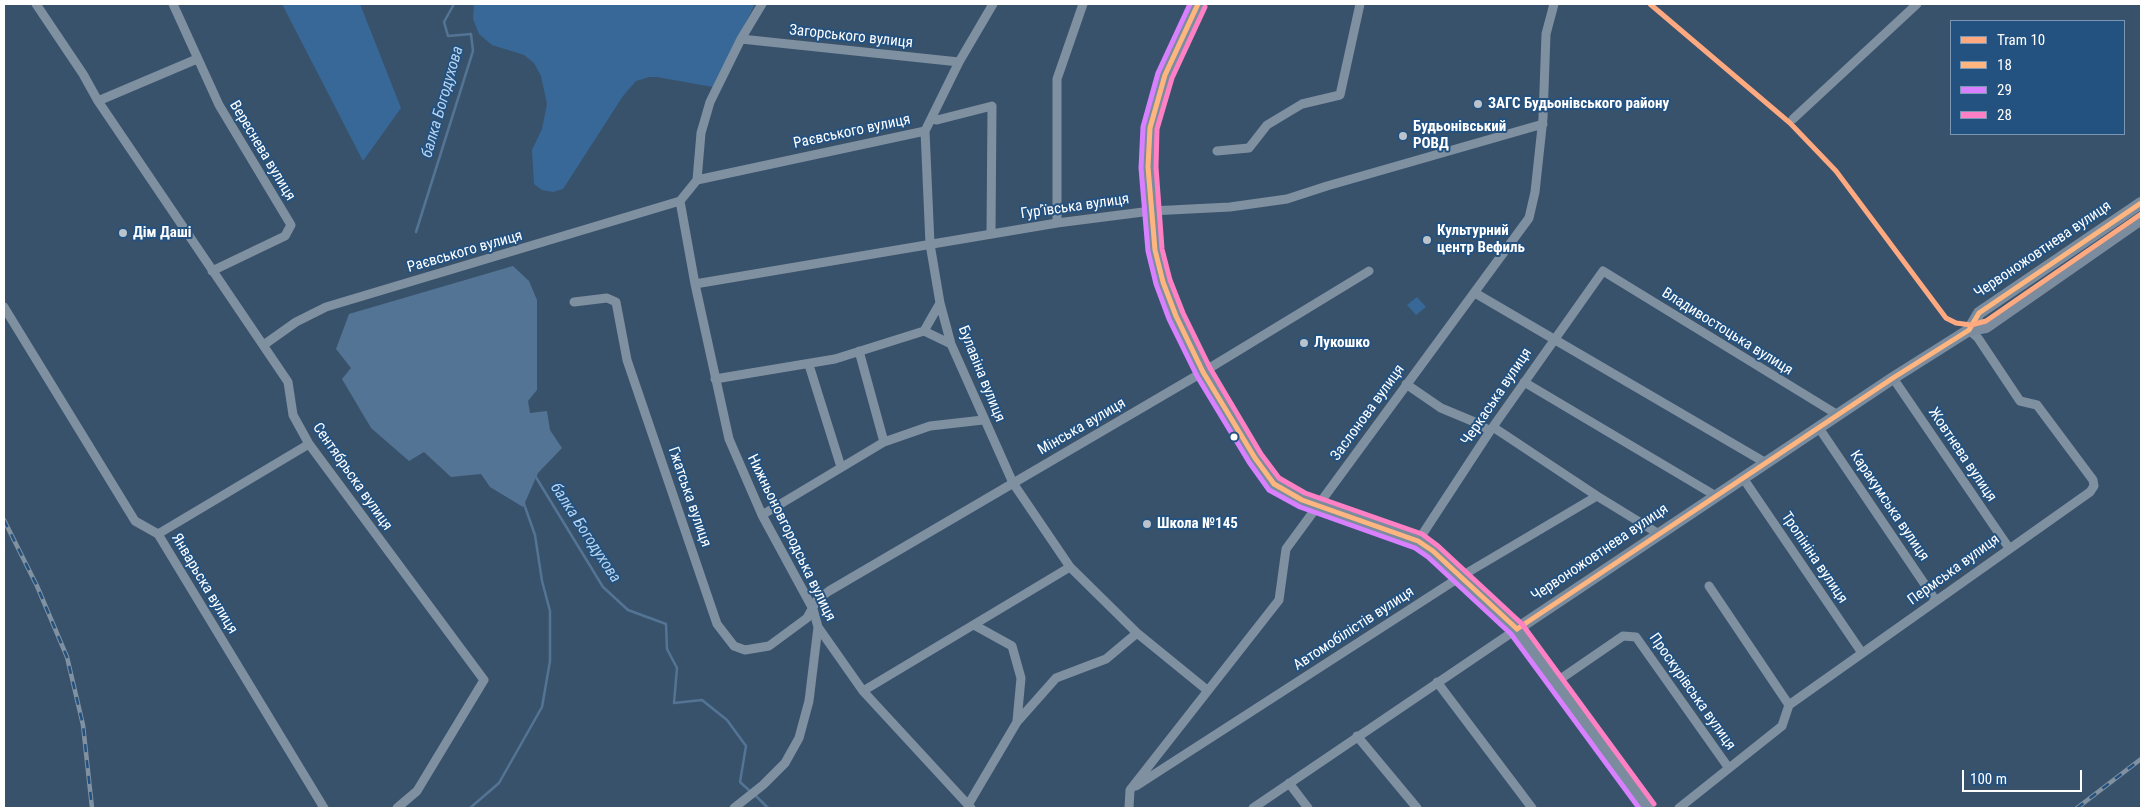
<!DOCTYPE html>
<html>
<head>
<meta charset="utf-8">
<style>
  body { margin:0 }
  #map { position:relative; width:2145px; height:812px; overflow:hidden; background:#39526b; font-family:"Roboto Condensed",sans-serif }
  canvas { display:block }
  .frame { position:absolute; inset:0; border:5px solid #fff; pointer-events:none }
  .legend { position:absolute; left:1950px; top:20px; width:175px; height:115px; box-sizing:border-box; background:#245280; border:1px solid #7c97b3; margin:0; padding:6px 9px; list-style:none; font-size:15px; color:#fff }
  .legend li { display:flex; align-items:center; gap:10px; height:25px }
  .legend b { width:25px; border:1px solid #7c97b3 }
  .scale { position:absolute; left:1962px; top:770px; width:120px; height:22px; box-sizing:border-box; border:2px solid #fff; border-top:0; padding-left:6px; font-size:15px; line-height:18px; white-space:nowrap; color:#fff; -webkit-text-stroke:4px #245280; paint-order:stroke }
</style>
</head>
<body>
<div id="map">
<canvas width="2145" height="812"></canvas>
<div class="frame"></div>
<ul class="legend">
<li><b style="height:6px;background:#ffa980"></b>Tram 10</li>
<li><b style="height:6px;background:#ffb580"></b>18</li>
<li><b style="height:6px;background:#d880ff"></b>29</li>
<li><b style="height:6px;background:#ff80c5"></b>28</li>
</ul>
<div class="scale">100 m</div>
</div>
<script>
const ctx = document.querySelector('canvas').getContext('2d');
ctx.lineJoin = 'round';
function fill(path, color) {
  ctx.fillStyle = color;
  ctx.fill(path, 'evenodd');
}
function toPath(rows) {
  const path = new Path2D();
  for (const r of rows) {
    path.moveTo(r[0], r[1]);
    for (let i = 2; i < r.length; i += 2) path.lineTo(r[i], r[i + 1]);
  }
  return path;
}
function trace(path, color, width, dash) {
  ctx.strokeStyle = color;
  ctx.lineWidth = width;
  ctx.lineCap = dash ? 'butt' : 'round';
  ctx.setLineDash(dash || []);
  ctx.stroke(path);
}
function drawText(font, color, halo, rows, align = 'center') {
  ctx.font = font + ' "Roboto Condensed",sans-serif';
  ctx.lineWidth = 4;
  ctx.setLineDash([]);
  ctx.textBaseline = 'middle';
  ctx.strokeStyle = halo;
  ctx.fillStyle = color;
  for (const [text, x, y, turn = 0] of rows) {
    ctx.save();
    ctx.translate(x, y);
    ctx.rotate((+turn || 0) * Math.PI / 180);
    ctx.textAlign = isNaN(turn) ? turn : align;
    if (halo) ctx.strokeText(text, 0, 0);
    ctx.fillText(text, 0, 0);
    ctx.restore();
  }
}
const green = toPath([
  [282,4,360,4,401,108,363,161],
  [474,4,755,4,713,87,657,77,649,77,636,81,623,96,563,189,553,192,542,190,534,184,532,150,542,129,547,104,541,76,534,63,524,55,492,45,479,34,473,19],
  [1417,297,1426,307,1416,315,1407,305]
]);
const water = toPath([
  [513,266,529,281,537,300,537,390,528,401,530,413,547,411,550,430,562,448,538,473,523,507,490,487,481,474,451,477,424,452,409,461,371,428,342,379,351,368,336,349,349,314]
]);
const stream = toPath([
  [416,232,473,51,471,34,448,36,444,22,454,4],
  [534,474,603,587,628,610,666,624,667,649,677,668,674,703,702,700,727,720,746,746,740,782,751,792],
  [755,795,768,808],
  [470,808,499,783,542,707,550,661,550,611,542,581,535,535,523,501]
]);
const street = toPath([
  [36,4,83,74,98,101,288,382,293,415,309,444,484,680,417,791,397,808],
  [173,4,219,105,291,225,285,236,212,271],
  [993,4,959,62,925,131,930,244,940,303,951,344,1013,483,1070,567,1137,633,1207,690],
  [741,39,959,62],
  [98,101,197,59],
  [932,119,937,120,992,106,991,234],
  [1793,119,1917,4],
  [1217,151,1249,148,1267,125,1302,104,1340,95,1360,4],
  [697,180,925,131],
  [680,201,695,284,729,439,762,515,813,609,818,627,863,691,971,808],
  [680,201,697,180,701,133,710,102,741,39,762,4],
  [1057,223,1057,79,1083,4],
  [695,284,1057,223,1151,211,1230,207,1287,199,1327,186,1543,124],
  [1475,293,1766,463],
  [574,302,607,298,616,302,627,360,717,624,734,646,745,650,769,646,807,618,817,600,829,591,1203,372,1369,271],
  [4,307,135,521,158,534,324,808],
  [924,331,951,344],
  [265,344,296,322,326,307,680,201],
  [859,351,884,442],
  [809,365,841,467],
  [1893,378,2009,548],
  [715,379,835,359,924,331,940,303],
  [1524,382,1716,496],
  [1406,384,1441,408,1477,423,1490,431],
  [1493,427,1597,496,1659,534],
  [1819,428,1936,601],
  [1743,478,1862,653],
  [762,515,884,442,930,426,983,420],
  [158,534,309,444],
  [1418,541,1490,431,1603,271,1838,415],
  [1709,586,1789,705],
  [974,625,1012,646,1021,678,1017,721],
  [1437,682,1532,808],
  [1556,682,1623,636,1636,637,1728,767],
  [863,691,1070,567],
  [1357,736,1417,808],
  [1289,783,1308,808],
  [1136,786,1460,577,1597,496],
  [968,805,1017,722,1056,678,1106,659,1137,633],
  [734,808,763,785,785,763,799,738,809,701,818,627],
  [1129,808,1130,790,1279,600,1286,549,1529,218,1535,192,1543,118,1546,34,1554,4],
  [1253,808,1517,629],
  [1679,808,1782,726,1789,705,2090,492,2094,486,2093,480,2037,405,2020,401,1978,338,1969,330]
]);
const secondary = toPath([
  [1198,4,1165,75,1150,128,1148,167,1155,250,1163,282,1176,316,1203,372,1255,458,1274,484,1302,500,1418,541,1433,551,1517,629,1648,808],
  [1969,330,1979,313,2141,203],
  [1517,629,1893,378,1969,330,1986,327,2141,219]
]);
const rail = toPath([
  [4,520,37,586,67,657,83,725,92,808],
  [2077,808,2141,759]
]);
const bus1 = toPath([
  [1198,4,1165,75,1150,128,1148,167,1155,250,1163,282,1176,316,1203,372,1255,458,1274,484,1302,500,1418,541,1433,551,1517,629],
  [1517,629,1893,378,1969,330,1979,313,2141,203]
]);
const bus2 = toPath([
  [1190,4,1158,73,1143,127,1141,168,1148,251,1156,284,1169,319,1197,376,1249,462,1269,490,1300,507,1415,548,1428,557,1511,634,1639,808]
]);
const bus3 = toPath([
  [1205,7,1172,78,1157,129,1156,167,1162,249,1170,280,1183,313,1210,368,1261,454,1279,478,1305,493,1422,534,1438,546,1522,624,1654,804]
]);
const tram1 = toPath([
  [1650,4,1790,123,1836,171,1946,318,1956,323,1971,325,1986,321,2141,214]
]);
const markers = [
  [1478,104,5,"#bac2cb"],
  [1403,136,5,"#bac2cb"],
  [123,233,5,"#bac2cb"],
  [1427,240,5,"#bac2cb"],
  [1304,343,5,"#bac2cb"],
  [1234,437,4.5,"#fff"],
  [1147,524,5,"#bac2cb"]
];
const streetNames = [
  ["Загорського вулиця",851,37,6],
  ["Раєвського вулиця",852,132,-12],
  ["Вереснева вулиця",262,151,59],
  ["Гур’ївська вулиця",1075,207,-8],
  ["Червоножовтнева вулиця",2043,250,-34],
  ["Раєвського вулиця",465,252,-16],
  ["Владивостоцька вулиця",1727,332,32],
  ["Булавіна вулиця",981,374,68],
  ["Черкаська вулиця",1497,397,-56],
  ["Заслонова вулиця",1368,413,-54],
  ["Мінська вулиця",1082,427,-30],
  ["Жовтнева вулиця",1962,455,56],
  ["Сентябрьска вулиця",352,477,55],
  ["Гжатська вулиця",689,497,71],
  ["Каракумська вулиця",1889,506,56],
  ["Нижньоновгородська вулиця",791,538,64],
  ["Червоножовтнева вулиця",1600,553,-34],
  ["Тропініна вулиця",1814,558,56],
  ["Пермська вулиця",1954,570,-36],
  ["Январьска вулиця",204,584,59],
  ["Автомобілістів вулиця",1354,629,-33],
  ["Проскурівська вулиця",1692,692,55]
];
const poiNames = [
  ["ЗАГС Будьонівського району",1488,104],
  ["Будьонівський",1413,127],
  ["РОВД",1413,144],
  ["Культурний",1437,231],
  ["центр Вефиль",1437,248],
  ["Дім Даші",133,233],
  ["Лукошко",1314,343],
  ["Школа №145",1157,524]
];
const waterNames = [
  ["балка Богодухова",443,102,-74],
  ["балка Богодухова",585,533,57]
];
fill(green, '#386897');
fill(water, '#537494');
trace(stream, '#537494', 2.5);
trace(street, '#7f90a1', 9);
trace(secondary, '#7a8c9d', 12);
trace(rail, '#8091a1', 4.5);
trace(rail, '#245280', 2.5, [8]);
trace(bus1, '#ffb580', 5);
trace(bus2, '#d880ff', 5);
trace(bus3, '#ff80c5', 5);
trace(tram1, '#ffa980', 5);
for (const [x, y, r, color] of markers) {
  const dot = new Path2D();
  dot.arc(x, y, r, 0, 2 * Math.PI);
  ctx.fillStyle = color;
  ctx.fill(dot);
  trace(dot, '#245280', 2);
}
drawText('15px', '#fff', '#245280', streetNames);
drawText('bold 15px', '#fff', '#245280', poiNames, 'left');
drawText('italic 16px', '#b6d3ee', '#245280', waterNames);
</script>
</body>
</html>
